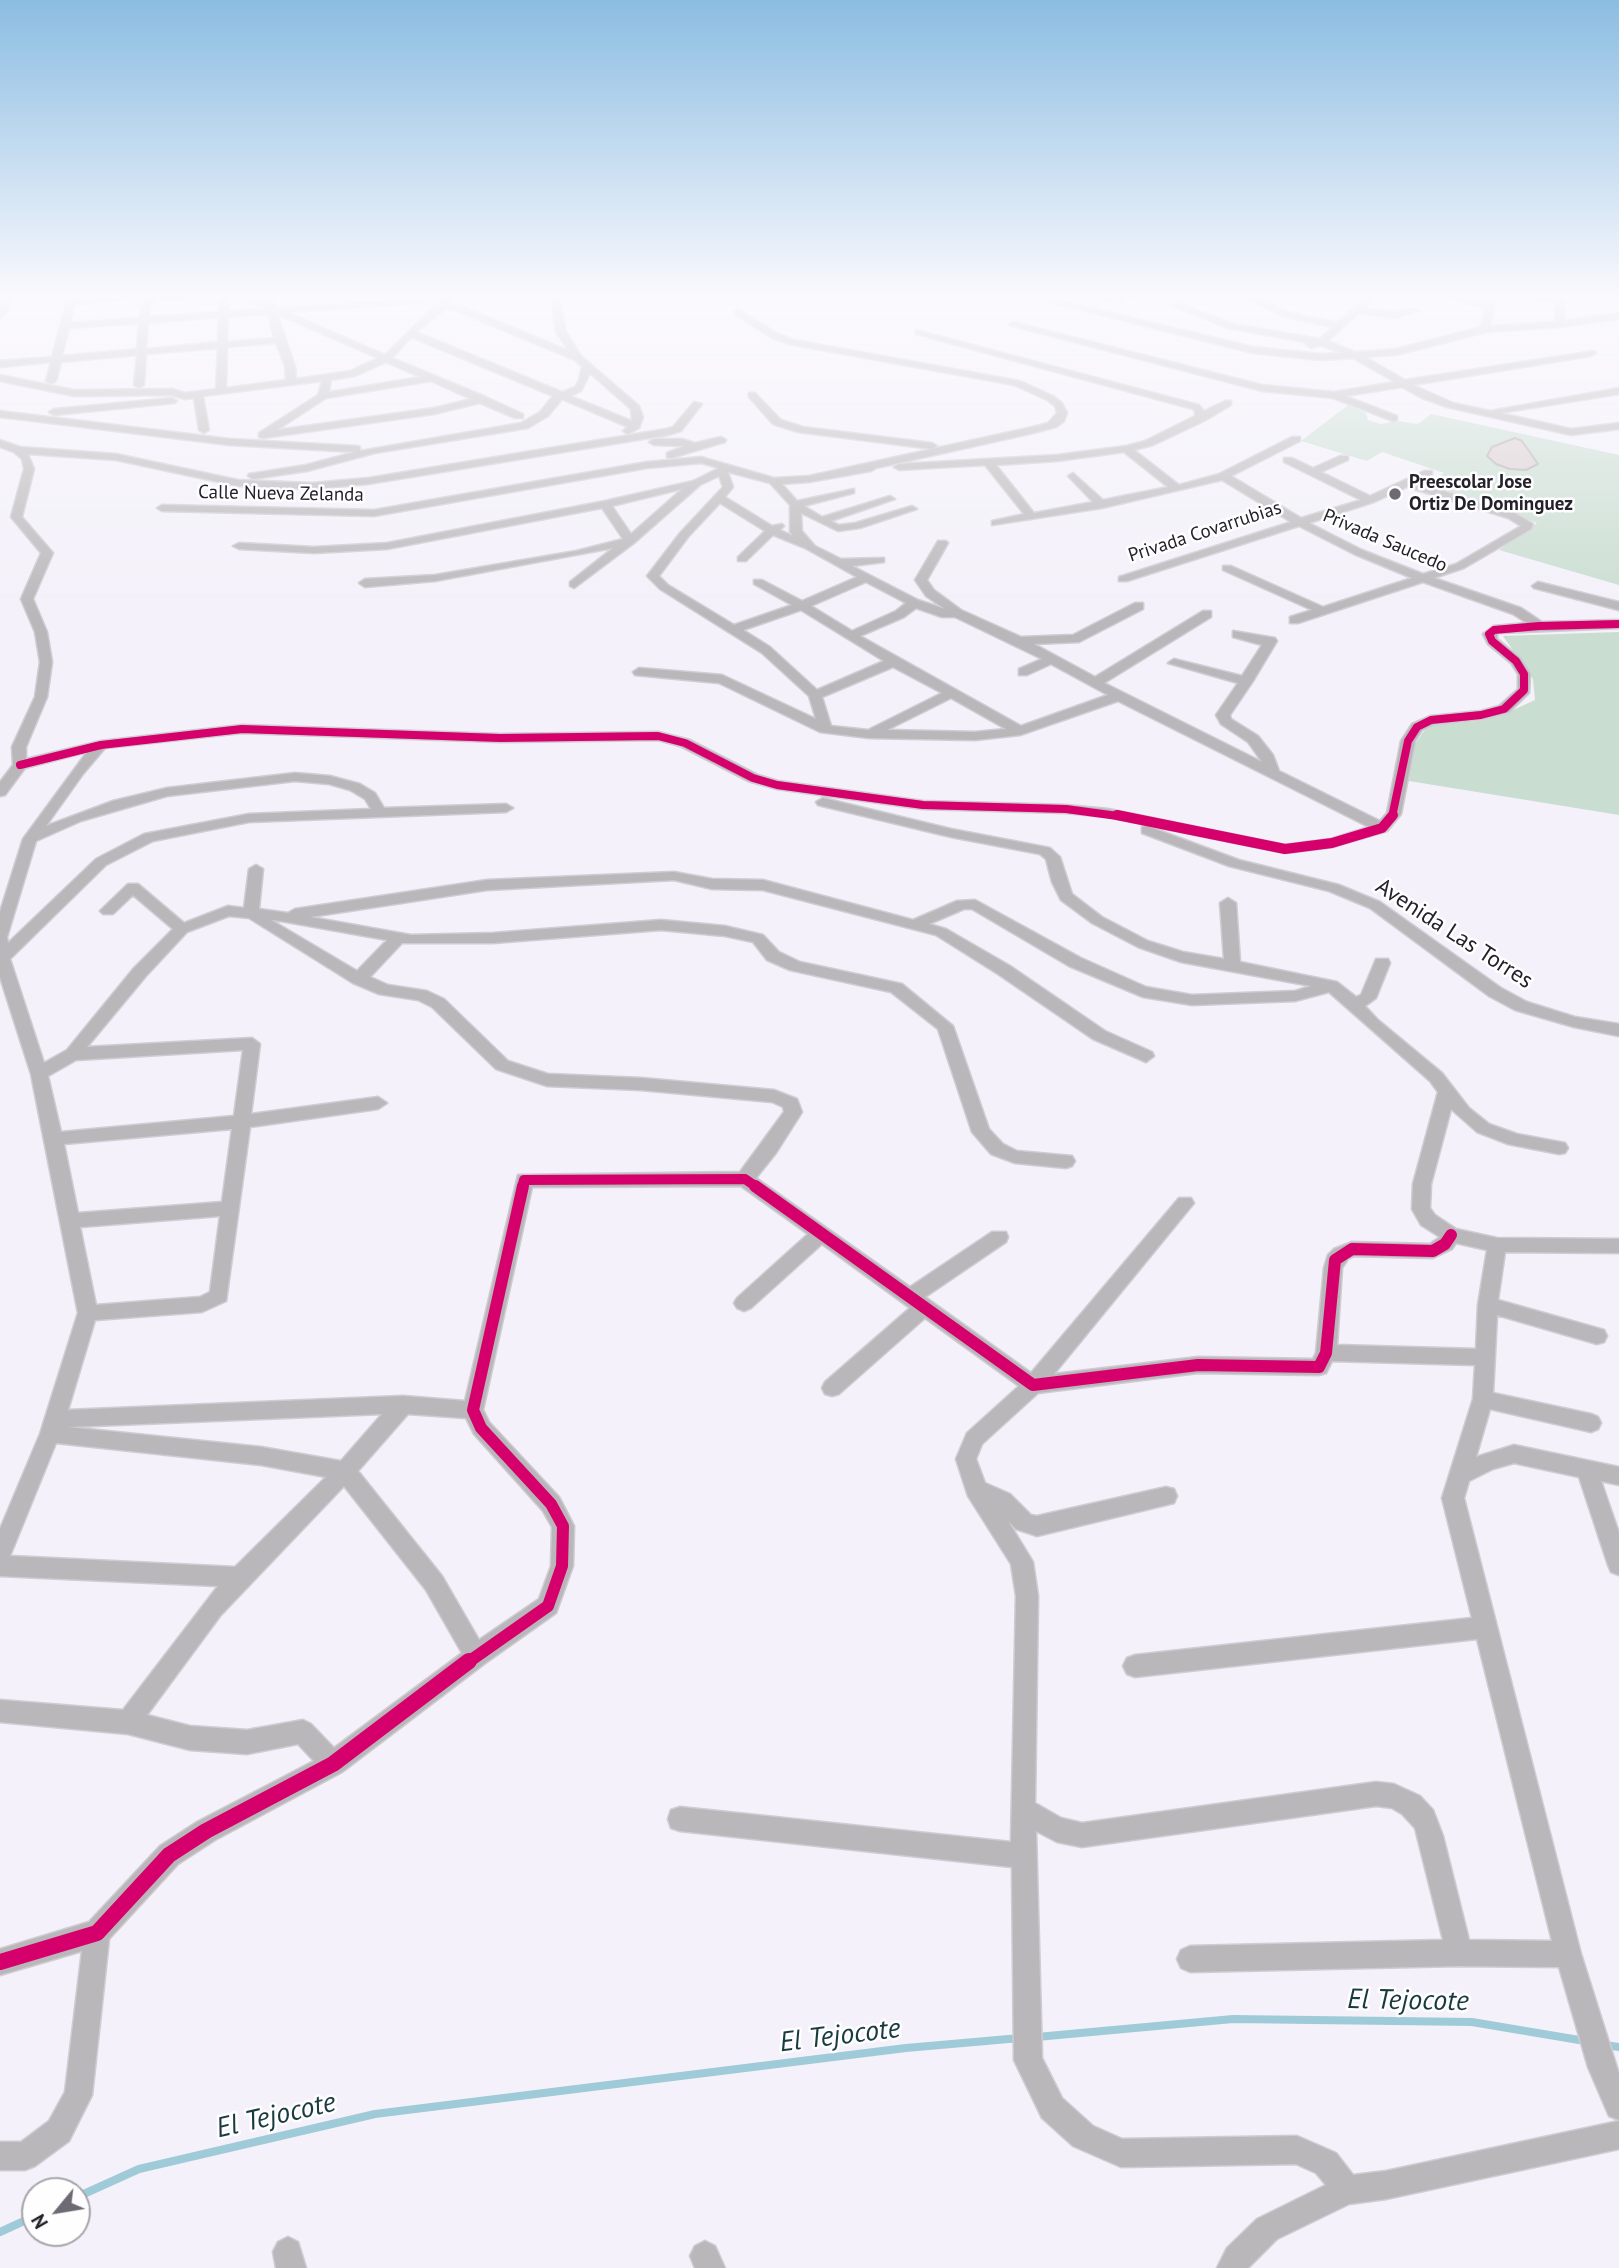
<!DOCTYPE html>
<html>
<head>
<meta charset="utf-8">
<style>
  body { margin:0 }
  #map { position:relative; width:1619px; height:2268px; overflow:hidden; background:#f4f1fa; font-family:"PT Sans",sans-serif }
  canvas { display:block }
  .north { position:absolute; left:21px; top:2177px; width:70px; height:70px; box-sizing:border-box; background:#fefefe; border:2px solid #a7a6aa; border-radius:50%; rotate:240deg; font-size:19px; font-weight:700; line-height:28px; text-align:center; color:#25212b }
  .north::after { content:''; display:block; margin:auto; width:24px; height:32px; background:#6d6a73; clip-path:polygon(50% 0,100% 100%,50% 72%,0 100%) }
</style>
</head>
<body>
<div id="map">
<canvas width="1619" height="2268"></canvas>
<div class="north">N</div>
</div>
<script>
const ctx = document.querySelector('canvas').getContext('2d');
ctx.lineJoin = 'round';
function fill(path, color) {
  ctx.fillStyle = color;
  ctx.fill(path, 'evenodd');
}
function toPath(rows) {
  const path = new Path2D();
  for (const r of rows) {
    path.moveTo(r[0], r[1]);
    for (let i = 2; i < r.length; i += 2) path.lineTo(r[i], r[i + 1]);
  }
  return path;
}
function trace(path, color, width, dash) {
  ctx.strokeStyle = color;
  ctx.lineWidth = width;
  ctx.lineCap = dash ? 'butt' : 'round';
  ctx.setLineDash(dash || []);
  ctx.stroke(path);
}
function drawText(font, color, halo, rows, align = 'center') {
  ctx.font = font + ' "PT Sans",sans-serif';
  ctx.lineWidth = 5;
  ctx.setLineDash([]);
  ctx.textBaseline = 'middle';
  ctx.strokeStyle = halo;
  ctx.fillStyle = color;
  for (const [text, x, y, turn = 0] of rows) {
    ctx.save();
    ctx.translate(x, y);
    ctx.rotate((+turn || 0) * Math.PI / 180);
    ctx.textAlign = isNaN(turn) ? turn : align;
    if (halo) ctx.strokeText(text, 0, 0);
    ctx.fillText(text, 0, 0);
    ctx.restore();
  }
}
const green = toPath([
  [1348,405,1366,413,1368,420,1381,424,1398,421,1418,424,1431,414,1619,455,1619,585,1499,550,1537,523,1425,485,1444,473,1382,452,1367,461,1301,441],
  [1619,632,1619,815,1409,781,1414,745,1425,730,1435,724,1478,721,1511,711,1535,700,1533,679,1503,636]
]);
const stream = toPath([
  [1037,2037,1233,2019,1472,2022,1585,2041],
  [1605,2045,1619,2047],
  [77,2197,139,2169,375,2114,906,2048,1020,2038],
  [0,2232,35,2216]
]);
const building = toPath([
  [1515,438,1522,441,1538,464,1526,470,1510,469,1496,464,1487,456,1492,447,1515,438]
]);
const minor = toPath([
  [5,297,13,297,4,315,0,318,0,306,5,297],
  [68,297,76,297,76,300,134,297,74,305,70,323,140,318,142,305,146,300,136,297,189,297,185,300,156,300,150,306,149,317,219,312,220,297,228,297,228,311,264,309,240,297,252,297,265,303,266,300,272,300,277,308,451,297,448,304,460,306,569,351,556,332,551,297,559,297,566,332,581,356,639,406,643,417,639,428,628,434,623,431,628,427,562,399,548,416,528,428,375,453,307,471,253,479,248,476,249,474,306,465,355,452,230,445,0,417,0,411,230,439,356,446,360,447,360,451,521,423,540,412,553,396,411,337,392,358,486,397,523,414,523,418,515,418,480,403,434,414,263,438,259,437,259,433,318,395,322,381,203,396,209,430,204,433,199,430,194,398,185,399,171,395,74,396,0,381,0,375,74,390,172,389,185,393,216,389,218,348,146,354,144,385,139,388,134,385,137,355,61,362,56,381,51,384,46,381,51,362,0,367,0,361,52,357,68,297],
  [440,301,385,355,287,312,440,301],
  [445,309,455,310,575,360,582,366,579,380,575,387,562,392,416,332,445,309],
  [268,314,274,338,227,342,228,317,268,314],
  [277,314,378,358,350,371,296,379,295,366,277,314],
  [219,317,218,342,146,349,148,323,219,317],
  [139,323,137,349,62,356,69,328,139,323],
  [276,343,285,366,286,380,226,388,227,347,276,343],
  [386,362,421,377,329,392,331,380,355,376,386,362],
  [590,373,631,409,632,421,570,396,581,391,590,373],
  [431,381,471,399,434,408,277,430,326,398,431,381],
  [1099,297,1136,297,1120,303,1099,297],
  [1246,297,1257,297,1287,312,1337,323,1366,297,1375,297,1364,308,1395,312,1414,308,1418,311,1395,318,1359,313,1328,341,1355,352,1396,349,1481,327,1486,308,1446,297,1462,297,1494,304,1490,326,1555,322,1556,304,1533,297,1564,300,1564,321,1619,313,1619,319,1559,327,1486,332,1396,355,1365,357,1405,380,1594,351,1596,353,1591,356,1413,385,1453,403,1490,411,1619,388,1619,394,1500,413,1571,429,1619,423,1619,429,1571,435,1447,407,1422,398,1402,387,1345,396,1397,416,1397,420,1393,421,1333,398,1262,391,1009,325,1013,322,1262,385,1334,392,1395,382,1353,358,1321,360,1253,353,1050,302,1054,299,1253,347,1321,354,1341,353,1321,345,1311,348,1306,345,1310,343,1228,328,1171,305,1178,303,1233,324,1320,339,1333,327,1281,316,1246,297],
  [738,309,778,334,794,340,1020,381,1053,396,1062,403,1067,413,1064,421,1056,427,1029,434,876,468,871,471,809,482,782,484,797,501,854,489,854,493,804,506,822,517,890,496,895,499,831,521,839,525,855,523,912,506,917,509,860,528,838,531,801,513,802,531,815,546,841,559,884,558,884,562,852,566,918,600,945,609,926,596,915,580,938,541,946,541,948,543,927,580,934,590,961,610,1021,637,1073,635,1135,603,1143,603,1143,609,1079,642,1034,644,1095,677,1203,611,1211,611,1211,617,1104,683,1262,762,1248,742,1221,724,1216,715,1238,683,1168,663,1174,659,1242,676,1262,645,1233,637,1233,631,1275,638,1277,641,1253,681,1230,715,1231,719,1258,736,1273,755,1279,771,1380,821,1387,813,1401,741,1412,724,1431,716,1481,711,1499,706,1518,689,1518,674,1511,663,1488,644,1483,634,1494,626,1527,623,1513,614,1423,582,1298,623,1290,623,1290,617,1312,610,1223,570,1223,566,1231,566,1323,607,1412,578,1354,554,1299,526,1127,581,1119,581,1119,577,1291,522,1222,480,1102,508,992,525,992,521,1024,514,985,465,899,470,894,467,899,464,1057,455,1126,446,1145,441,1195,416,1195,412,1193,409,916,334,916,330,1199,405,1204,411,1225,401,1231,401,1231,405,1204,421,1153,445,1134,450,1179,485,1219,474,1292,437,1300,437,1300,441,1231,476,1301,518,1361,500,1284,462,1284,458,1292,458,1313,468,1340,456,1348,456,1348,460,1321,472,1370,496,1424,471,1432,471,1432,475,1416,482,1516,514,1533,524,1531,529,1464,568,1434,578,1521,608,1542,622,1619,620,1619,628,1497,633,1497,639,1520,658,1530,674,1529,693,1509,712,1481,719,1434,724,1422,730,1415,741,1401,814,1387,831,1332,847,1285,853,1108,817,1066,813,923,809,777,789,748,781,680,746,658,740,500,742,242,733,105,748,83,774,46,826,113,801,167,788,295,773,330,776,360,784,375,793,384,808,506,804,513,808,506,812,249,822,153,841,106,865,10,959,44,1063,67,1050,134,968,173,929,133,895,113,914,103,914,100,911,103,908,128,884,138,884,184,923,228,906,244,908,249,869,256,865,263,869,259,909,288,913,295,909,487,880,674,872,712,879,763,880,913,920,957,901,975,900,1081,958,1146,987,1192,995,1295,991,1311,986,1181,962,1138,947,1092,923,1061,900,1052,882,1046,859,1040,854,951,837,818,805,816,802,823,798,951,829,1050,848,1060,857,1072,894,1102,917,1148,941,1183,952,1224,959,1220,903,1228,898,1236,903,1240,962,1337,982,1356,997,1361,995,1376,959,1388,959,1390,963,1376,998,1365,1006,1378,1020,1442,1073,1469,1108,1489,1124,1517,1134,1565,1143,1568,1148,1565,1153,1559,1154,1508,1144,1477,1132,1451,1109,1431,1184,1430,1208,1435,1215,1456,1229,1497,1238,1619,1239,1619,1253,1505,1252,1498,1300,1597,1328,1604,1330,1607,1336,1604,1342,1597,1344,1497,1315,1493,1393,1591,1414,1598,1417,1601,1423,1598,1429,1591,1432,1490,1409,1476,1457,1514,1445,1619,1467,1619,1485,1601,1481,1619,1533,1619,1575,1611,1572,1608,1565,1579,1477,1514,1463,1493,1469,1469,1481,1464,1498,1581,1954,1619,2074,1619,2120,1609,2116,1588,2067,1559,1967,1459,1966,1190,1972,1181,1968,1177,1959,1181,1950,1190,1946,1443,1940,1415,1828,1402,1814,1392,1808,1376,1806,1082,1847,1057,1842,1036,1831,1042,2058,1062,2098,1093,2126,1122,2139,1297,2136,1336,2153,1353,2175,1386,2171,1619,2121,1619,2149,1386,2199,1349,2204,1277,2239,1248,2268,1217,2268,1227,2248,1257,2219,1326,2185,1316,2173,1296,2164,1121,2167,1073,2146,1042,2118,1014,2060,1012,1867,680,1831,671,1828,668,1819,671,1810,680,1807,1011,1842,1016,1596,1011,1564,968,1496,956,1459,967,1433,1019,1386,925,1318,839,1394,832,1396,825,1394,822,1388,825,1382,910,1308,822,1244,751,1308,744,1311,737,1308,734,1303,737,1298,808,1234,741,1186,532,1187,483,1410,489,1422,559,1497,574,1526,573,1566,556,1613,484,1664,342,1772,215,1840,178,1864,109,1939,92,2095,69,2141,35,2166,25,2170,0,2170,0,2142,21,2142,49,2121,65,2092,82,1951,0,1975,0,1949,89,1922,160,1846,197,1822,314,1761,298,1744,247,1754,190,1750,128,1734,0,1722,0,1700,123,1710,218,1586,0,1576,0,1529,40,1434,78,1313,31,1074,0,977,0,912,23,839,87,752,25,768,5,795,0,796,0,782,13,765,12,747,35,697,40,662,35,632,21,599,41,553,11,517,24,469,22,459,14,452,0,447,0,440,20,447,116,454,238,480,312,483,368,478,666,429,673,427,694,402,702,404,681,431,668,435,368,484,312,489,238,486,116,460,28,454,34,469,22,517,53,553,33,599,47,632,52,662,47,697,26,747,26,759,101,741,242,725,500,734,658,732,690,740,758,775,778,781,923,801,1066,805,1108,809,1285,845,1331,839,1369,827,1118,701,1020,735,975,740,869,738,820,732,719,683,635,675,633,672,639,668,722,675,816,719,809,696,762,653,660,589,647,576,680,533,723,487,719,476,700,485,634,543,574,588,570,586,570,582,613,548,435,581,365,587,359,583,365,579,435,575,576,551,623,539,602,508,387,549,314,553,239,549,233,546,239,543,314,547,387,543,605,501,693,481,719,468,701,463,647,468,374,516,162,511,157,508,162,505,374,510,647,462,701,457,774,478,809,476,1028,428,1048,423,1057,413,1055,406,1047,400,1014,385,789,344,772,338,735,314,734,312,738,309],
  [1124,452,1168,487,1103,500,1073,473,1068,476,1093,502,1034,513,996,465,1057,461,1124,452],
  [728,472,770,483,790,505,790,532,793,536,780,530,784,526,782,524,772,526,725,497,733,487,728,472],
  [1407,487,1508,518,1521,526,1456,564,1423,574,1362,550,1309,523,1374,502,1407,487],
  [682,489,631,534,612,506,682,489],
  [720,503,765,531,738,557,738,561,746,561,773,535,805,548,857,577,802,601,762,580,754,580,754,584,792,605,734,625,668,585,659,576,688,537,720,503],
  [866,582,906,603,896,611,852,631,811,606,866,582],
  [916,608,942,617,955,617,1042,659,1019,669,1019,675,1027,675,1051,664,1108,695,1021,726,860,636,904,617,916,608],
  [801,610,884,661,817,690,770,647,743,630,801,610],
  [893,667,942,693,868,730,831,726,822,697,893,667],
  [951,698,1006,729,975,732,887,730,951,698],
  [295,781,329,784,350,790,365,799,371,809,249,814,144,834,96,859,8,943,7,937,36,841,81,821,167,796,295,781],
  [674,880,712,889,763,890,936,935,998,974,1093,1039,1146,1062,1154,1056,1152,1052,1105,1031,1010,966,946,929,929,924,964,909,972,909,1069,966,1143,997,1192,1005,1295,1001,1329,992,1430,1081,1438,1092,1413,1184,1412,1209,1421,1225,1440,1237,1430,1244,1352,1242,1334,1249,1328,1255,1324,1268,1316,1353,1313,1359,1198,1357,1054,1374,1194,1203,1191,1198,1179,1198,1031,1373,925,1297,1006,1242,1008,1237,1006,1232,992,1232,910,1287,756,1178,776,1153,802,1112,797,1099,774,1090,641,1078,548,1074,508,1061,444,999,427,991,388,985,370,977,402,943,493,943,661,930,725,936,753,942,767,960,790,970,891,992,938,1029,972,1132,991,1154,1015,1163,1066,1168,1072,1166,1075,1161,1072,1156,1017,1151,1003,1144,989,1129,953,1026,902,984,800,962,779,952,763,935,725,926,661,920,493,933,411,935,310,917,487,890,674,880],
  [229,916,249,918,353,983,379,994,418,1000,432,1007,496,1069,547,1086,641,1090,772,1102,783,1107,784,1112,740,1172,518,1175,465,1401,403,1396,68,1410,95,1320,202,1312,226,1301,250,1127,378,1109,387,1103,378,1097,251,1114,260,1044,252,1038,87,1047,146,976,187,932,229,916],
  [271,920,281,921,387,940,357,971,271,920],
  [243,1050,234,1116,61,1132,48,1076,76,1060,243,1050],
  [232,1129,222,1202,78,1213,64,1144,232,1129],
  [220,1216,210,1292,200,1297,96,1305,80,1227,220,1216],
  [1456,1243,1487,1250,1478,1305,1476,1349,1337,1345,1342,1268,1348,1259,1354,1256,1433,1258,1452,1249,1456,1243],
  [1332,1361,1475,1365,1473,1399,1442,1498,1472,1618,1135,1655,1127,1658,1123,1666,1127,1674,1135,1677,1477,1639,1552,1941,1469,1940,1443,1836,1433,1810,1420,1796,1394,1784,1376,1782,1082,1823,1061,1818,1035,1803,1038,1596,1033,1562,1008,1521,1016,1529,1037,1536,1166,1505,1174,1503,1177,1496,1174,1489,1166,1487,1037,1516,1031,1515,1010,1494,985,1483,976,1459,982,1444,1038,1393,1198,1373,1319,1375,1326,1373,1332,1361],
  [382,1414,341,1461,261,1447,68,1427,382,1414],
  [408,1414,466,1418,474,1434,543,1511,552,1527,551,1566,539,1599,479,1640,442,1576,358,1471,408,1414],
  [56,1443,261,1465,326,1477,235,1567,10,1556,56,1443],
  [344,1486,426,1590,462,1653,334,1748,311,1724,303,1720,247,1730,190,1726,147,1715,220,1616,344,1486],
  [749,393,755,393,781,420,803,427,932,443,937,446,932,449,798,432,773,424,749,397,749,393],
  [172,398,177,401,175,403,54,415,49,412,54,409,172,398],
  [721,437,726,440,725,442,671,458,667,457,667,453,684,446,654,445,649,442,654,439,682,439,695,443,721,437],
  [1538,582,1619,602,1619,610,1534,588,1532,586,1538,582],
  [1147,826,1239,860,1339,885,1380,902,1501,988,1527,1002,1575,1017,1619,1024,1619,1036,1574,1027,1515,1010,1489,996,1370,908,1329,891,1229,866,1142,833,1142,827,1147,826],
  [288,2237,298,2242,306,2268,276,2268,273,2252,278,2242,288,2237],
  [705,2241,715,2246,725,2268,695,2268,690,2256,695,2246,705,2241]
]);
const cyclewayFar3 = toPath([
  [20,765,101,745,242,729,500,738,658,736,685,743,753,778,777,785,923,805,1066,809,1125,817],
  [1392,817,1408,741,1417,727,1431,720,1481,715,1504,709,1524,690,1524,674,1516,661,1492,641,1489,634,1494,630,1539,626,1619,624]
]);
const cyclewayFar2 = toPath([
  [1117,815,1285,849,1332,843,1382,828,1393,815],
  [522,1188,524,1180,745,1179,758,1188]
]);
const cyclewayFar1 = toPath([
  [755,1186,1033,1385,1198,1365,1319,1367,1326,1353,1335,1260,1352,1249,1433,1251,1445,1244,1451,1235],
  [467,1663,548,1606,562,1566,563,1526,551,1504,481,1428,473,1410,523,1186]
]);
const cycleway = toPath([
  [0,1962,97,1933,169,1855,206,1831,333,1764,469,1661]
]);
const markers = [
  [1395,494,7,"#6d6a73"]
];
const farPoinames = [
  ["Preescolar Jose",1409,483],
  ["Ortiz De Dominguez",1409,505]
];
const farStreetnames = [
  ["Calle Nueva Zelanda",281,494,1],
  ["Privada Covarrubias",1205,532,-18],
  ["Privada Saucedo",1385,541,23]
];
const streetNames = [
  ["Avenida Las Torres",1454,934,33]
];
const nearWaternames = [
  ["El Tejocote",1408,2001,1],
  ["El Tejocote",840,2036,-7],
  ["El Tejocote",276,2116,-13]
];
fill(green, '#c9ddd0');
trace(stream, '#9fcbd8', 8);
fill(building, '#dbced0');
trace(building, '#b3acaf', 2);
trace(minor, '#d0ccd4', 3);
fill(minor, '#b9b7b9');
trace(cyclewayFar3, '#d6006c', 8);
trace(cyclewayFar2, '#d6006c', 10);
trace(cyclewayFar1, '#d6006c', 12);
trace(cycleway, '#d6006c', 16);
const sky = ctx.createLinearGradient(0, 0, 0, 615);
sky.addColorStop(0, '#8bbde2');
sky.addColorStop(0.48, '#faf9fd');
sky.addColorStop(1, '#faf9fd00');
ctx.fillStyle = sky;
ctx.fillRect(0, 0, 1619, 615);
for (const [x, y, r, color] of markers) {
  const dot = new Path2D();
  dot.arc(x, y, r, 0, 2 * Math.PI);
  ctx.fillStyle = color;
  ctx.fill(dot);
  trace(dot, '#fefefe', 2.5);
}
drawText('bold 19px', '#25212b', '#fefefe', farPoinames, 'left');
drawText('19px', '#25212b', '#fefefe', farStreetnames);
drawText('23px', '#25212b', '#fefefe', streetNames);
drawText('italic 28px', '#193a40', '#fefefe', nearWaternames);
</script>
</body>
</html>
